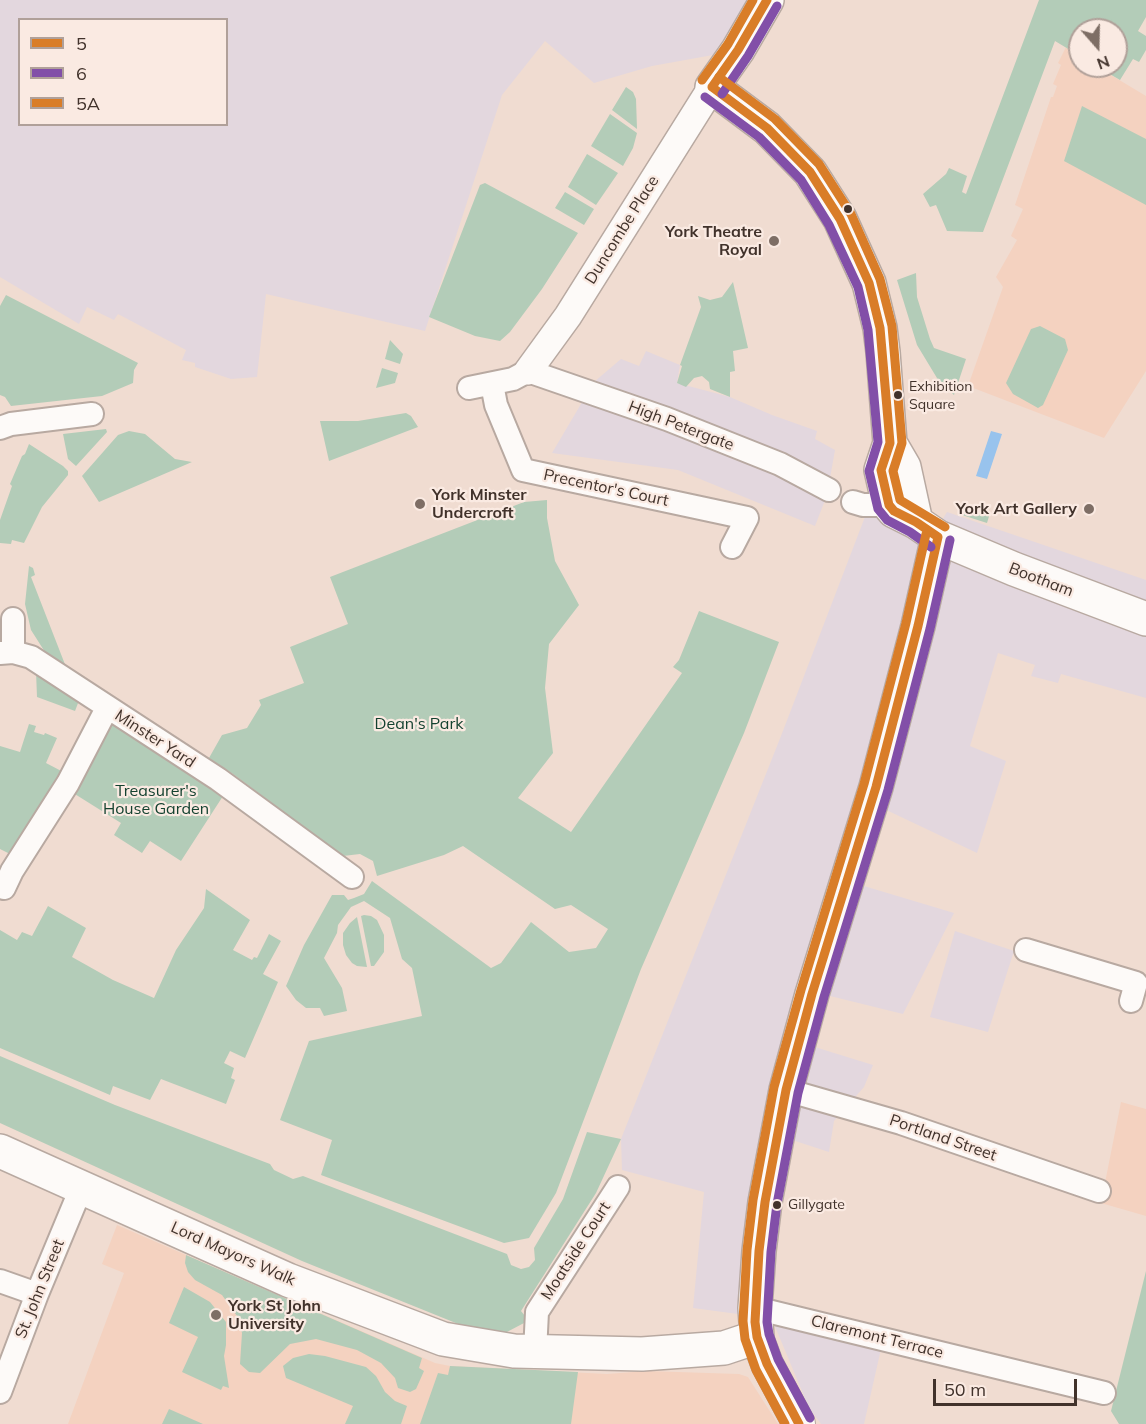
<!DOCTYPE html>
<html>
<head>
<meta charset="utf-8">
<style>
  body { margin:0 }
  #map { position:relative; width:1146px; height:1424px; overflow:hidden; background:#f0dcd1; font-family:Mulish,sans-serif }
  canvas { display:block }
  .legend { position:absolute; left:18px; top:18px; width:210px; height:108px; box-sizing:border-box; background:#faeae2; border:2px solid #b0a099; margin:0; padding:8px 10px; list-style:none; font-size:18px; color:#41322b }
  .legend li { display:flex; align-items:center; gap:12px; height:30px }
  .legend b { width:30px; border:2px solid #b0a099 }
  .north { position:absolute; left:1068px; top:18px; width:60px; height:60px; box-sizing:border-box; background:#faeae2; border:2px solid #b0a099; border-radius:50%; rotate:160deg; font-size:16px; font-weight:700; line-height:24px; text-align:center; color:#41322b }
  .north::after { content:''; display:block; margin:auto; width:21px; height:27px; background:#7e6e65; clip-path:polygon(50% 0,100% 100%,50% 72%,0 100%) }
  .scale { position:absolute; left:933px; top:1379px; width:144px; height:27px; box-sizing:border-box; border:3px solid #41322b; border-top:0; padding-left:8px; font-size:18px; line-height:21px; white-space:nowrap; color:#41322b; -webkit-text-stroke:4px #faeae2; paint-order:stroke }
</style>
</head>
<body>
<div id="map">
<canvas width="1146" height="1424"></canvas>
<ul class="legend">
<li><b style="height:8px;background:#d97d28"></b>5</li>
<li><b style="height:8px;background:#824fa8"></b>6</li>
<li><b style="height:8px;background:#d97d28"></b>5A</li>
</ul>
<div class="north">N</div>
<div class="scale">50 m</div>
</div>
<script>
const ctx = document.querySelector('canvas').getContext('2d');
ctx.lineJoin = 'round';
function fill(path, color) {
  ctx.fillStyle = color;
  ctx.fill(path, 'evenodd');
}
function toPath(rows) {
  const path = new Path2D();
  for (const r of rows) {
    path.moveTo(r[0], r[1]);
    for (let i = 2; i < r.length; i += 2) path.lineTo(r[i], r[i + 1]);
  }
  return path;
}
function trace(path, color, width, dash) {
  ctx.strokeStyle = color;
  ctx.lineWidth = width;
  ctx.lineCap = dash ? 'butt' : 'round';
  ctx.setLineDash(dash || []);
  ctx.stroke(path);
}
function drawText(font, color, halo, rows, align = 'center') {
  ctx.font = font + ' Mulish,sans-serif';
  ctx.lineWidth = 4.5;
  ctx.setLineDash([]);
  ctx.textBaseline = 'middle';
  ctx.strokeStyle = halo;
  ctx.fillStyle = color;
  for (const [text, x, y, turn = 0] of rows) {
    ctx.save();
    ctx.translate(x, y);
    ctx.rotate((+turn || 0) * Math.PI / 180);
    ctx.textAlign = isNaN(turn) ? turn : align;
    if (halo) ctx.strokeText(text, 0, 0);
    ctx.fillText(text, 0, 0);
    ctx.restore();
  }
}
const commercial = toPath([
  [0,0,755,0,748,13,713,55,652,66,594,83,545,41,502,95,425,331,266,294,257,377,231,379,195,367,195,363,182,360,186,350,118,314,114,320,87,307,79,324,0,277],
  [20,20,226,20,226,124,20,124],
  [646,351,680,365,677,383,730,397,772,415,817,431,815,439,835,450,827,495,815,526,678,470,552,453,594,382,621,359,639,366],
  [868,509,936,530,947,512,1146,580,1146,698,1061,674,1058,683,1031,676,1035,665,998,653,970,746,1006,761,977,853,880,807,854,883,954,913,903,1014,818,993,805,1044,873,1065,864,1087,834,1121,829,1152,786,1138,754,1212,738,1314,693,1308,704,1192,622,1170,621,1139,781,736],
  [955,931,1014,951,988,1032,930,1017],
  [774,1324,881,1349,864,1424,821,1424,809,1408]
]);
const built = toPath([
  [1066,47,1080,56,1080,66,1096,66,1146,96,1146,371,1104,438,968,386,1003,287,996,277,1017,240,1011,236,1023,209,1015,205,1051,97,1053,97,1057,86,1053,84,1061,65,1058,63],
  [1121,1102,1146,1109,1146,1216,1101,1203],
  [117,1225,435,1363,450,1366,607,1374,647,1371,739,1374,748,1377,778,1424,68,1424,124,1273,102,1264]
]);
const green = toPath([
  [1039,0,1146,0,1146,17,1138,31,1146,36,1146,50,1139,62,1133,59,1120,80,1096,66,1116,66,1116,30,1080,30,1080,56,1055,41,983,232,947,231,936,205,930,207,923,194,946,174,949,168,967,176,962,192,966,194],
  [626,87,633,92,636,99,637,129,612,110],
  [1082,106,1146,139,1146,205,1064,161],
  [610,114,637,133,633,148,623,166,591,146],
  [587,154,618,173,596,205,568,187],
  [485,183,578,233,542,289,510,332,500,341,475,336,429,317,480,185],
  [565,192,594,209,584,225,555,208],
  [916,273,917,297,930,339,934,348,966,359,954,395,940,383,917,345,897,280],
  [733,282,748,348,733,351,735,371,730,372,730,397,710,389,709,382,702,376,694,378,686,387,677,383,682,366,680,365,701,307,698,296,710,300,722,297],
  [6,295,138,363,134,370,133,383,102,396,11,406,5,397,0,395,0,306],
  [1040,326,1065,339,1068,350,1043,405,1038,408,1013,394,1006,383,1031,329],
  [390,340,403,354,400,364,385,359],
  [382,368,398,373,395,383,376,388],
  [406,413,411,416,418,427,329,461,320,421,358,421],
  [106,429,107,432,76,466,68,459,63,434],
  [129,431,145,434,175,459,192,462,99,502,82,476,118,435],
  [29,444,63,466,68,471,68,475,42,507,24,543,12,540,11,544,0,543,0,520,12,486,10,484,22,456,25,454],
  [547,500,547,518,555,561,579,605,549,644,545,688,553,753,518,798,571,832,682,673,673,667,679,660,699,611,779,642,744,733,641,969,556,1193,529,1238,504,1243,321,1175,332,1140,280,1120,309,1041,422,1016,412,968,402,959,390,918,364,901,351,907,338,925,337,933,324,958,342,988,347,1011,324,1016,320,1008,306,1008,296,1000,286,986,304,945,332,895,344,895,348,900,354,898,364,894,372,881,491,968,501,963,531,922,569,952,596,948,608,929,571,905,555,909,463,846,444,855,377,876,373,861,360,854,343,856,233,774,209,758,222,735,247,728,261,705,259,700,304,683,290,647,348,624,330,577,524,502],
  [966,505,990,513,987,523,962,515],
  [29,566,33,568,35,575,31,577,66,667,45,652,31,630,25,604],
  [36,671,80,698,75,711,37,697],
  [108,722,223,796,181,861,150,841,142,853,114,835,121,823,70,791],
  [29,724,36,726,34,732,44,735,45,733,57,738,46,763,67,774,14,856,0,849,0,746,20,752],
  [206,889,250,920,233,950,252,960,254,957,257,958,269,934,281,941,263,974,278,982,245,1058,230,1051,224,1063,234,1068,231,1078,235,1080,226,1104,161,1079,150,1100,113,1086,110,1095,0,1048,0,930,17,940,22,932,32,936,48,906,86,928,72,957,113,980,154,998,176,950,204,908],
  [364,915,371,916,377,920,384,935,384,952,374,966,371,966,361,916],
  [357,917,367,967,357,966,352,963,346,955,343,945,343,933,350,923],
  [0,1056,115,1105,270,1164,274,1170,293,1179,303,1176,507,1254,511,1265,521,1269,529,1267,535,1260,534,1248,563,1199,587,1132,621,1139,596,1193,521,1311,525,1316,524,1323,505,1333,488,1336,302,1261,0,1123],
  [186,1255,422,1358,419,1368,424,1371,416,1389,410,1392,398,1388,395,1378,381,1363,357,1350,316,1339,290,1344,260,1373,249,1372,240,1364,242,1333,237,1316,222,1295,195,1280,188,1272,185,1263],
  [1146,1271,1146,1424,1119,1424,1111,1411],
  [184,1287,210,1302,226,1322,226,1345,224,1356,229,1388,223,1386,221,1390,182,1372,198,1337,169,1323],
  [309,1354,325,1356,366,1367,376,1376,385,1392,395,1401,407,1406,401,1424,345,1424,353,1406,286,1378,283,1366,293,1358],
  [450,1366,578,1372,571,1424,420,1424,438,1373,448,1375],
  [169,1409,203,1424,162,1424]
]);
const water = toPath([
  [991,431,1002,434,987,479,976,476]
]);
const minor = toPath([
  [492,384,496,405,523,470,747,518,732,547],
  [469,388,513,379,528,371,667,419,780,464,829,490],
  [0,428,11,424,92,414],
  [853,502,863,505,889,505],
  [13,619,13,652],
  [0,653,13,652,31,657,218,779,352,877],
  [0,886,4,888,12,871,68,783,107,708],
  [1026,950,1136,983,1131,1001],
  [786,1090,901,1123,1099,1191],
  [0,1281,37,1294],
  [755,1308,1104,1393],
  [535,1352,537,1312,618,1187],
  [0,1392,37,1294,82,1186]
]);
const tertiary = toPath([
  [528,371,568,316,712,87]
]);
const secondary = toPath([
  [757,1337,767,1364,799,1424]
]);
const primary = toPath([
  [767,0,738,50,712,87,767,128,810,172,840,219,869,283,880,328,883,352,890,443,881,470,889,505,894,511,916,522,938,537,1014,569,1146,619],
  [890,443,904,467,916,522],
  [0,1151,288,1280,443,1339,514,1351,642,1354,724,1348,757,1337,755,1308,759,1251,765,1202,786,1090,812,994,876,787,918,626,938,537]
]);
const bus1 = toPath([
  [712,87,767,128,810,172,840,219,869,283,880,328,890,443,881,470,889,505,894,511,916,522,938,537],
  [712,87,738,50,767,0],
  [799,1424,767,1364,757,1337,755,1322,759,1251,765,1202,786,1090,812,994,876,787,918,626,938,537]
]);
const bus2 = toPath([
  [722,94,748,56,777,6],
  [705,97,759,137,801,180,829,225,858,287,868,330,878,442,869,471,878,509,887,520,910,532,931,547],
  [810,1418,778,1359,769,1334,767,1322,771,1252,777,1204,798,1093,824,997,888,790,930,629,950,540]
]);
const bus3 = toPath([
  [719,77,775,119,819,164,851,214,880,279,892,326,902,443,893,471,900,500,945,527],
  [702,80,728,44,753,0],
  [785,1424,756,1370,745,1339,743,1321,747,1250,753,1200,774,1087,801,990,864,784,906,623,926,534]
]);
const markers = [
  [848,209,5,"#41322b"],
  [774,241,6,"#7e6e65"],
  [898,395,5,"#41322b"],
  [420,504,6,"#7e6e65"],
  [1089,509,6,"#7e6e65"],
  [777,1205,5,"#41322b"],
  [216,1315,6,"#7e6e65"]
];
const busNames = [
  ["Exhibition",909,387],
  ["Square",909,405],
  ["Gillygate",788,1205]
];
const streetNames = [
  ["Duncombe Place",622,230,-58],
  ["High Petergate",681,426,21],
  ["Precentor's Court",606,488,12],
  ["Bootham",1041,580,21],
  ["Minster Yard",155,739,33],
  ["Portland Street",943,1138,19],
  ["Moatside Court",576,1251,-57],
  ["Lord Mayors Walk",233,1254,24],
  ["St. John Street",40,1289,-68],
  ["Claremont Terrace",877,1337,14]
];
const poiNames = [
  ["York Theatre",762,232],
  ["Royal",762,250],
  ["York Minster",432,495,"left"],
  ["Undercroft",432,513,"left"],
  ["York Art Gallery",1077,509],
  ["York St John",228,1306,"left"],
  ["University",228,1324,"left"]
];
const parkNames = [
  ["Dean's Park",419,724],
  ["Treasurer's",156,791],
  ["House Garden",156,809]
];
fill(commercial, '#e3d7de');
fill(built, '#f4d2c0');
fill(green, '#b3ccb8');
fill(water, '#98c3ed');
trace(minor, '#b8a9a1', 26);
trace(tertiary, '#b8a9a1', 30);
trace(secondary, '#b8a9a1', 34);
trace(primary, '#b8a9a1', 36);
trace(minor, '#fdfaf8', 22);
trace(tertiary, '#fdfaf8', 27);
trace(secondary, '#fdfaf8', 32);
trace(primary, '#fdfaf8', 33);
trace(bus1, '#d97d28', 9);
trace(bus2, '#824fa8', 9);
trace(bus3, '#d97d28', 9);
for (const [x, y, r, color] of markers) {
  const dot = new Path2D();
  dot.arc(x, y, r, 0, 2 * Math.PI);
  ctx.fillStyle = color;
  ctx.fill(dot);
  trace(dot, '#faeae2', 2);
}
drawText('14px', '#41322b', '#faeae2', busNames, 'left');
drawText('16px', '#41322b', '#faeae2', streetNames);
drawText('bold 16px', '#41322b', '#faeae2', poiNames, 'right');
drawText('16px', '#13412f', '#faeae2', parkNames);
</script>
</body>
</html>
